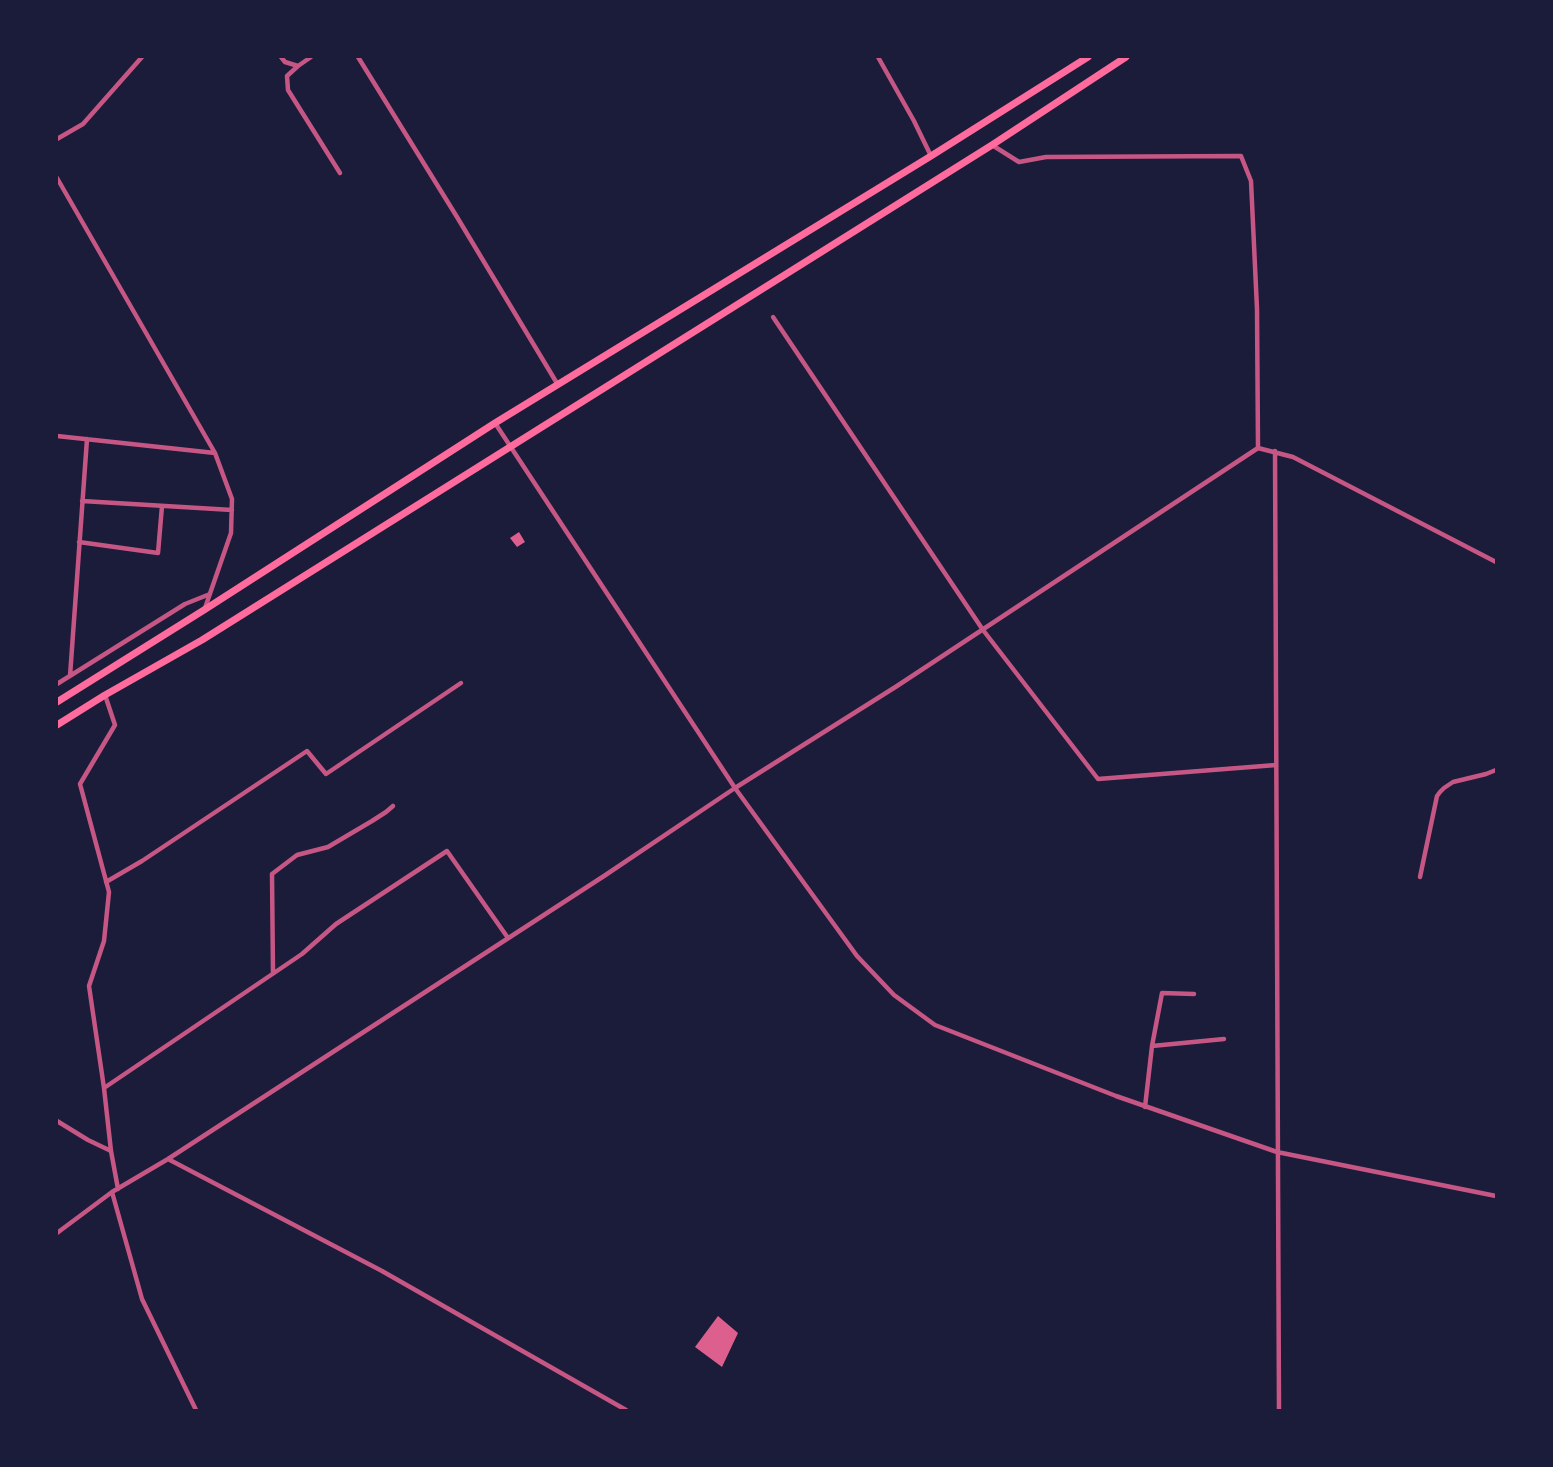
<!DOCTYPE html>
<html>
<head>
<meta charset="utf-8">
<style>
  body { margin:0 }
  #map { position:relative; width:1553px; height:1467px; overflow:hidden; background:#1b1b3a; font-family:Commissioner,sans-serif }
  canvas { display:block }
  .frame { position:absolute; inset:0; border:58px solid #1b1b3a; pointer-events:none }
</style>
</head>
<body>
<div id="map">
<canvas width="1553" height="1467"></canvas>
<div class="frame"></div>
</div>
<script>
const ctx = document.querySelector('canvas').getContext('2d');
ctx.lineJoin = 'round';
function fill(path, color) {
  ctx.fillStyle = color;
  ctx.fill(path, 'evenodd');
}
function toPath(rows) {
  const path = new Path2D();
  for (const r of rows) {
    path.moveTo(r[0], r[1]);
    for (let i = 2; i < r.length; i += 2) path.lineTo(r[i], r[i + 1]);
  }
  return path;
}
function trace(path, color, width, dash) {
  ctx.strokeStyle = color;
  ctx.lineWidth = width;
  ctx.lineCap = dash ? 'butt' : 'round';
  ctx.setLineDash(dash || []);
  ctx.stroke(path);
}
const building = toPath([
  [519,532,525,542,517,547,510,538],
  [718,1316,738,1333,722,1367,695,1347]
]);
const minor = toPath([
  [281,57,285,62,298,66,311,57],
  [358,57,457,217,558,385],
  [878,57,914,121,931,156],
  [298,66,287,76,288,90,340,173],
  [57,139,83,124,142,57],
  [992,145,1019,162,1046,157,1241,156,1251,181,1257,309,1258,448,1293,457,1496,562],
  [57,178,215,453,232,499,231,533,205,608],
  [773,317,983,630,1098,779,1276,765],
  [495,423,735,788,857,956,894,995,935,1025,1116,1096,1277,1152,1496,1196],
  [57,436,215,453],
  [1275,451,1279,1410],
  [82,501,232,510],
  [79,542,158,553,162,506],
  [70,676,87,439],
  [57,684,185,604,210,594],
  [105,695,115,725,80,784,109,892,104,941,89,986,104,1088,111,1151,118,1189],
  [1420,877,1437,796,1440,792,1444,788,1453,782,1486,774,1496,770],
  [106,882,142,861,307,751,326,774,461,683],
  [273,973,272,874,297,855,328,847,372,821,386,812,393,806],
  [1152,1046,1162,993,1194,994],
  [104,1088,302,954,336,924,447,851,508,938],
  [1145,1107,1152,1046,1224,1039],
  [57,1121,88,1140,111,1151],
  [168,1159,382,1271,626,1410],
  [112,1192,142,1299,196,1410],
  [57,1233,112,1192,168,1159,604,876,735,788,897,686,1258,448]
]);
const primary = toPath([
  [57,702,204,610,495,423,931,156,1088,57],
  [57,725,105,695,202,640,992,145,1126,57]
]);
fill(building, '#dd5f8e');
trace(minor, '#c65784', 4.5);
trace(primary, '#ff6b9d', 7);
</script>
</body>
</html>
